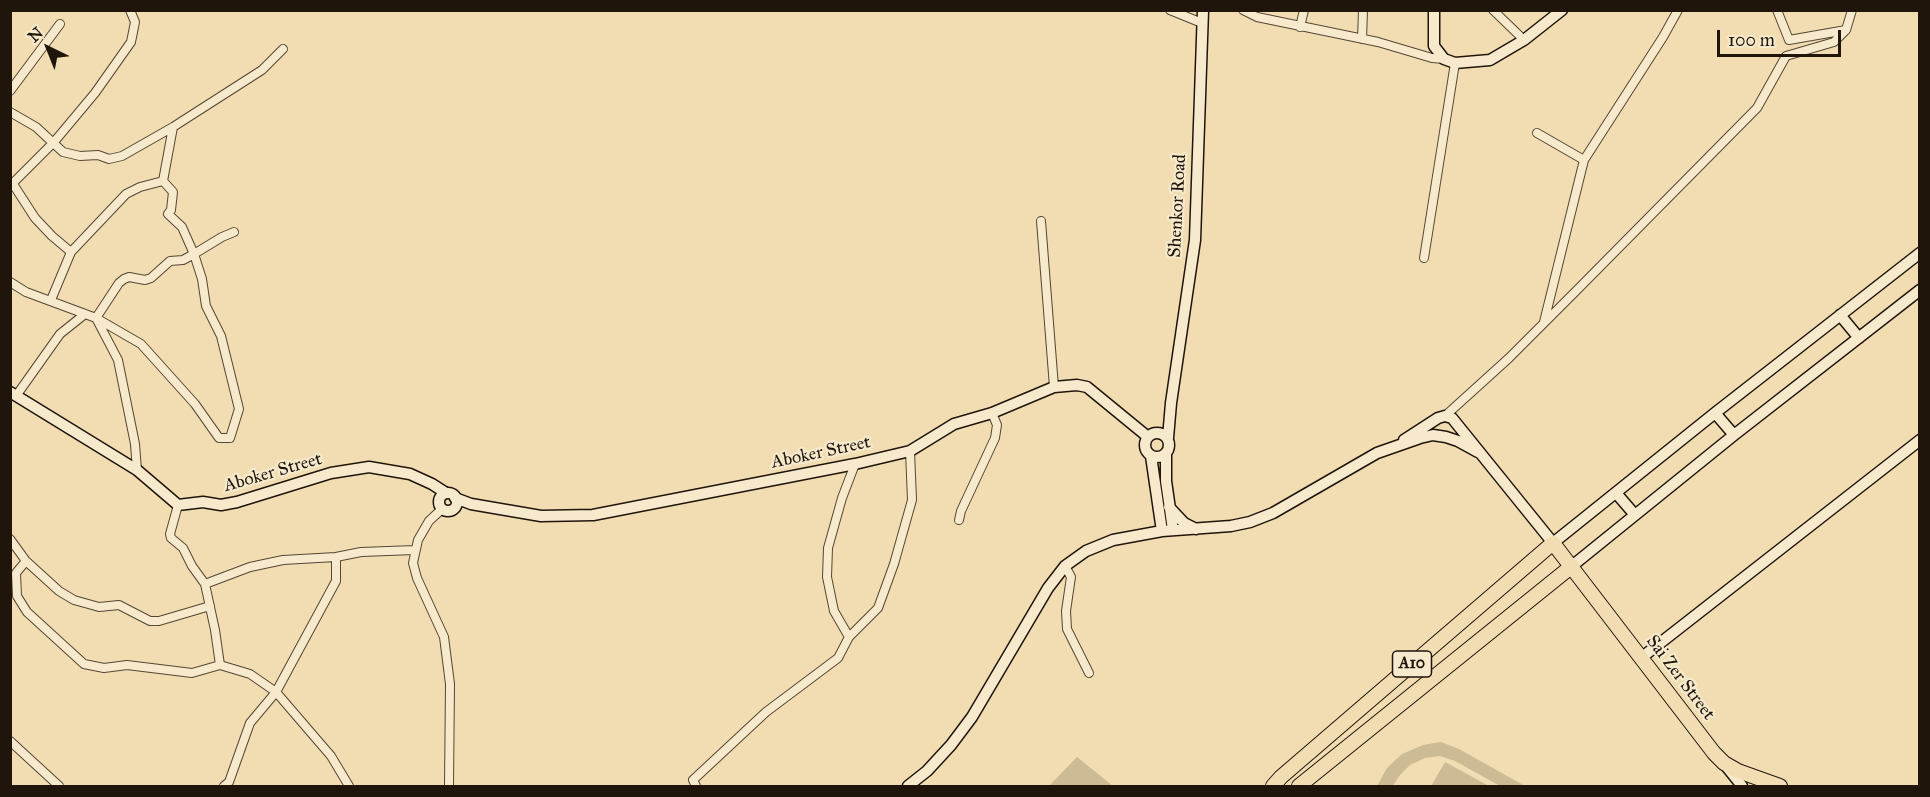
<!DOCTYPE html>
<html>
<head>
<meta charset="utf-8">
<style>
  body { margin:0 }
  #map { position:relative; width:1930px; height:797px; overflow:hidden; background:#f1ddb1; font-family:"IM FELL Great Primer",serif }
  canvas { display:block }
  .frame { position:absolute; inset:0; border:12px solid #1f150b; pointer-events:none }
  .north { position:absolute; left:18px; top:18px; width:60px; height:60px; -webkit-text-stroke:4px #f6e9cc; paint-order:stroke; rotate:317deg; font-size:16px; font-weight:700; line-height:24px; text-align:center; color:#1f150b }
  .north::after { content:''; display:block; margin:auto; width:21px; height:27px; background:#1f150b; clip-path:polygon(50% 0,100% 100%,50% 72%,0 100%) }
  .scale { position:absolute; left:1717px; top:30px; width:124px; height:27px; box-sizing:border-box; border:3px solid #1f150b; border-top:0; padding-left:8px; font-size:18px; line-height:21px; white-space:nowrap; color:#1f150b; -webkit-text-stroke:4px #f6e9cc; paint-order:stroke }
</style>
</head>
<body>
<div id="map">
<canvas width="1930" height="797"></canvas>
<div class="frame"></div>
<div class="north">N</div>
<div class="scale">100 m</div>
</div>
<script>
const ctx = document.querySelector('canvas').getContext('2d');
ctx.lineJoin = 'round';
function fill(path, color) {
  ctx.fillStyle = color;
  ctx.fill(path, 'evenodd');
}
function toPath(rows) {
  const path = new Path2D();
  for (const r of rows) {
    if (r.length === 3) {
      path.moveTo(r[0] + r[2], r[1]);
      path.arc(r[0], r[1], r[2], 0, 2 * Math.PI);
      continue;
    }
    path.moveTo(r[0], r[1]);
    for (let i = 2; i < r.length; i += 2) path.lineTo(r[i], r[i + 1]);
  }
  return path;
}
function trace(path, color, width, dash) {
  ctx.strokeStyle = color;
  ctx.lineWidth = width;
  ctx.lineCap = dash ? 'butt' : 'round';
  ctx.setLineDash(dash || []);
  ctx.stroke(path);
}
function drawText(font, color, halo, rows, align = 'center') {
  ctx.font = font + ' "IM FELL Great Primer",serif';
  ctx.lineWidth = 4.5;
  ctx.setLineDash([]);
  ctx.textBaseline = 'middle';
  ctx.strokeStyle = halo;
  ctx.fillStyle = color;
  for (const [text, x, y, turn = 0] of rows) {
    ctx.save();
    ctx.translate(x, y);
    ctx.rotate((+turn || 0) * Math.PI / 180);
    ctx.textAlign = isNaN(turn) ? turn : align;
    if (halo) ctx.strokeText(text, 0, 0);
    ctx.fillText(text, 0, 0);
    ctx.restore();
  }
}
const green = toPath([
  [1441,742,1459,749,1525,786,1500,786,1455,761,1440,756,1425,758,1410,765,1400,775,1393,786,1377,786,1387,768,1402,754,1423,745],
  [1077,757,1113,786,1049,786],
  [1445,762,1489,786,1431,786]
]);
const street = toPath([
  [1170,10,1202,23],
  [1243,10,1257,17,1378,42,1432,58,1444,59],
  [1493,10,1524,40],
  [1777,10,1789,40,1846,30,1852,10],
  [1300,27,1304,10],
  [1362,39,1363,10],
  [10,91,60,24],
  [10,112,36,127,63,152,80,156,98,155,109,159,122,156,173,127,262,70,283,49],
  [1537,133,1584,160],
  [163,181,173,192,171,210,168,214,182,227,194,254,202,279,206,306,221,336,239,409,230,438,219,438,195,404,141,344,96,318,119,283,124,279,129,277,145,280,151,278,170,261,183,260,194,254,222,237,234,232],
  [163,181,173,127],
  [13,184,35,218,52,236,71,252],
  [10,186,54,142,95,93,131,42,135,22,130,10],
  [1041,221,1054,387],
  [1424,258,1455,63],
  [10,282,26,292,96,318,118,360,135,444,137,470],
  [51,300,71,252,126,194,140,187,163,181],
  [1544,322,1584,160,1663,37,1678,10],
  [16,396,60,334,85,314],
  [1445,416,1509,358,1578,289,1757,108,1786,56,1834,42,1846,30],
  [855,464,842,498,828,548,827,577,834,611,849,637,878,608,894,564,912,500,910,451],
  [178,505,170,534,171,538,183,548,192,566,205,584,215,630,220,665,250,674,276,692,331,756,349,786],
  [442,509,429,521,418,540,413,563,417,578,444,637,450,684,449,786],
  [959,520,961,511,995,438,997,425,992,413],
  [10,539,26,561,59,591,74,600,99,607,119,605,150,621,159,621,210,606],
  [26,561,16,573,17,596,27,612,84,664,104,668,127,665,192,673,220,665],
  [1065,566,1071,577,1066,611,1067,629,1089,673],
  [205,584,250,567,283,560,336,557],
  [10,741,59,786],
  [224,786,229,782,250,723,276,692,336,581,336,557,361,552,415,550],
  [696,786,693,780,766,712,838,658,849,637]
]);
const secondary = toPath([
  [1434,10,1434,46,1444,59,1455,63,1490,60,1524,40,1562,10],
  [1840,315,1859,338],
  [10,392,137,470,178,505,203,502,221,505,237,502,331,473,369,467,410,474,432,484,446,493],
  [1715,413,1734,435],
  [1157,445,12],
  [1168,438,1171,403,1195,240,1203,10],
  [1404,440,1438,418,1445,416,1452,418,1553,543,1715,413,1920,253],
  [1166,453,1166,481,1173,530],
  [1151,456,1162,531],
  [1616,493,1635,515],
  [448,502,9],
  [455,498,471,504,541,516,593,515,855,464,910,451,954,424,992,413,1054,387,1077,385,1087,387,1148,437],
  [1169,507,1184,523,1196,529],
  [1572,566,1734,435,1920,290],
  [1641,658,1920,440],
  [1726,766,1742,786],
  [908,786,927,771,951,745,972,717,1048,588,1065,566,1086,551,1113,540,1162,531,1231,526,1250,522,1273,513,1377,453,1420,438,1433,435,1446,437,1458,441,1478,452]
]);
const highway = toPath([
  [1273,786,1281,777,1553,543,1714,753,1724,763,1738,771,1780,786],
  [1299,786,1572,566]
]);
const shields = [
  [1412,664,39]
];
const shieldNames = [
  ["A10",1412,664]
];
const streetNames = [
  ["Shenkor Road",1178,206,-87],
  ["Aboker Street",821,453,-12],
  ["Aboker Street",273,473,-16],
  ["Sai Zer Street",1680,678,53]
];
fill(green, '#cdbb95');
trace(street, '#544734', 10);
trace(secondary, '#1f150b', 13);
trace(highway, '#1f150b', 16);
trace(street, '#f6e9cc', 8);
trace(secondary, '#f6e9cc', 10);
trace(highway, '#f1ddb1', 14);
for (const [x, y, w] of shields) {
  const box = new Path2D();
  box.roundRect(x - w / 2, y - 13, w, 26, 4.5);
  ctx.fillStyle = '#f6e9cc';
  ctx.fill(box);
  trace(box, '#1f150b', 1.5);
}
drawText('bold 16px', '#1f150b', null, shieldNames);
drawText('18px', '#1f150b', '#f6e9cc', streetNames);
</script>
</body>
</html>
